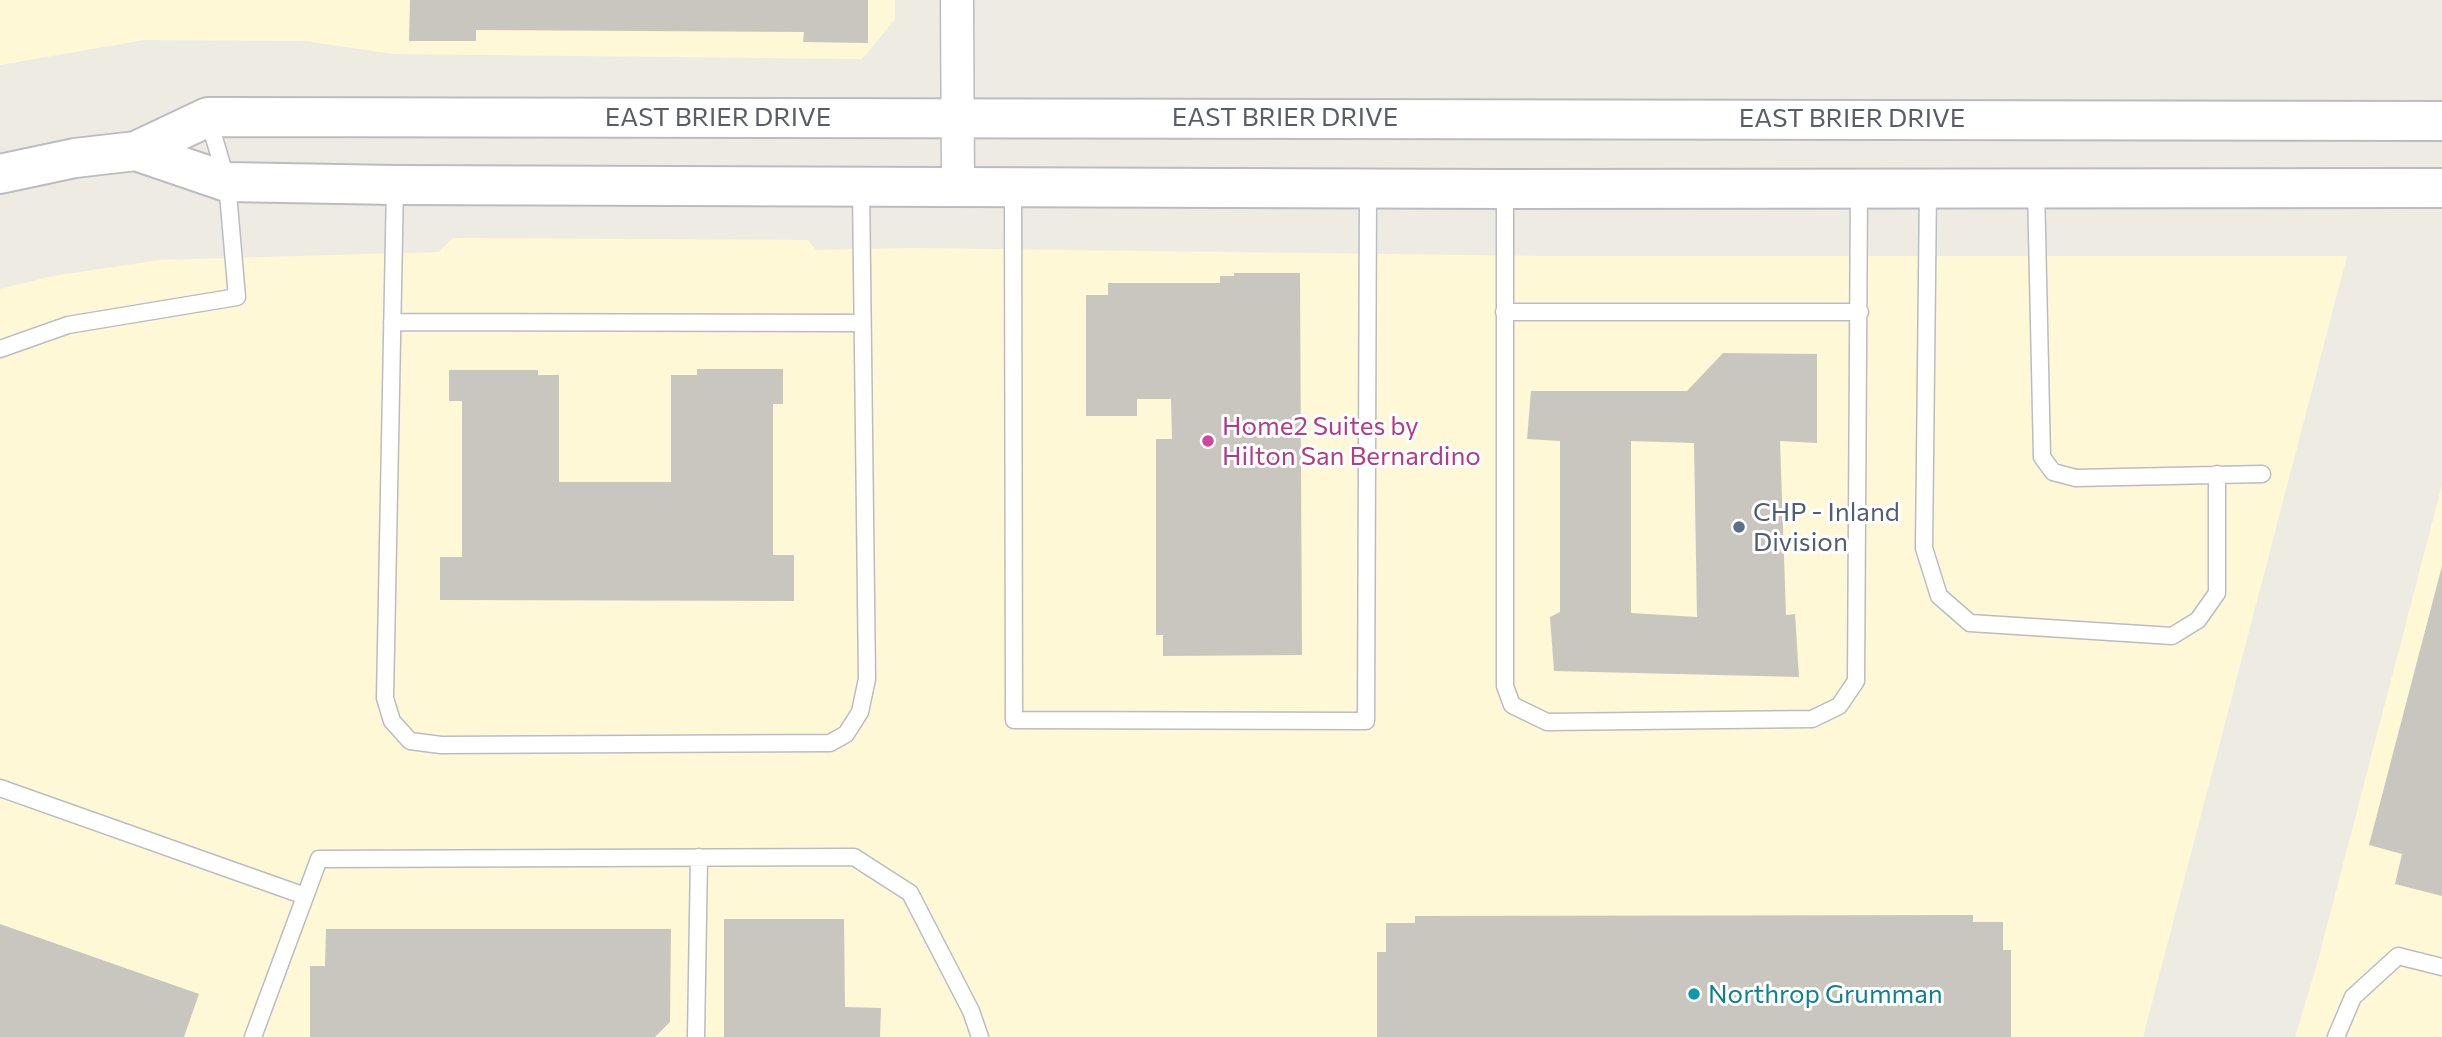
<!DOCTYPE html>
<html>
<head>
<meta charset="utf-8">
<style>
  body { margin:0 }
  canvas { display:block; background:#eeece2 }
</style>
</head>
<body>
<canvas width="2442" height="1037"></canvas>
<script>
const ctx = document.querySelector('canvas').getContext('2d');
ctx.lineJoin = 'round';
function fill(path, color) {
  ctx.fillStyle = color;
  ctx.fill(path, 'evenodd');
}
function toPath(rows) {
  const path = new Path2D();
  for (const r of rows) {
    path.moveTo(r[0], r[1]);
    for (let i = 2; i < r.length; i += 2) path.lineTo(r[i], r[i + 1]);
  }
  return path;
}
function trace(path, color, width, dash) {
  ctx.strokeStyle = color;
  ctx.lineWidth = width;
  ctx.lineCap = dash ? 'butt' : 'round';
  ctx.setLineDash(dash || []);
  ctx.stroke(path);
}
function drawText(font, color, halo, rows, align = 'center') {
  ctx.font = font + ' Commissioner,sans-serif';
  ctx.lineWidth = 6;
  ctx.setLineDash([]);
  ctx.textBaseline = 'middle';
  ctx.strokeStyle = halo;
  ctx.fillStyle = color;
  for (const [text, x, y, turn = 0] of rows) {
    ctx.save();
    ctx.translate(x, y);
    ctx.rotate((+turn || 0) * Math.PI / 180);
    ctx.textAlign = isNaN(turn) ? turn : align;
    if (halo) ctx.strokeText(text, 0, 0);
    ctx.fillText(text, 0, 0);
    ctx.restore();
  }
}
const commercial = toPath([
  [0,0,895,0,895,19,862,59,393,54,305,41,144,40,0,65],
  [453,238,808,240,816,250,913,248,1542,256,2347,256,2143,1037,0,1037,0,289,53,276,160,260,439,252],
  [2442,485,2442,1037,2295,1037,2316,968]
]);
const building = toPath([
  [410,0,868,0,868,43,803,42,804,32,476,30,476,41,409,41],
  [1234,273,1300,273,1302,655,1163,656,1163,635,1156,635,1156,439,1172,439,1171,399,1137,399,1137,416,1086,416,1086,295,1108,295,1108,283,1220,283,1220,276,1234,276],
  [1723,353,1817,354,1817,443,1780,441,1786,615,1795,614,1799,677,1554,671,1550,617,1560,612,1560,441,1527,439,1531,391,1687,391],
  [1631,441,1694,443,1697,617,1631,613],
  [697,369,783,369,783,404,773,404,773,555,794,555,794,601,440,600,440,557,462,557,462,401,449,401,449,370,538,370,538,375,559,375,559,482,671,482,671,375,697,375],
  [2442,566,2442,896,2395,884,2402,854,2369,845],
  [1973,915,1973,922,2003,922,2003,950,2011,950,2011,1037,1377,1037,1377,952,1386,952,1386,923,1415,923,1415,916],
  [724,919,844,919,845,1007,881,1008,880,1037,724,1037],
  [0,924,199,994,184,1037,0,1037],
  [326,929,671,929,670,1022,655,1037,310,1037,310,966,325,966]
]);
const service = toPath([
  [395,185,385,698,392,721,410,741,441,745,830,743,846,734,860,712,867,679,861,187],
  [1013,187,1014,720,1366,721,1368,189],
  [1928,188,1924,548,1939,596,1970,623,2172,636,2198,620,2217,593,2217,474],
  [2036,188,2042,457,2053,472,2076,478,2262,474],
  [1505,189,1505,686,1512,705,1547,722,1812,719,1839,706,1856,681,1859,188],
  [1504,312,1860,312],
  [392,322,861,323],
  [0,349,68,325,237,297,227,182,208,117],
  [0,788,305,896],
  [253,1037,319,859,854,857,910,893,971,1011,980,1037],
  [696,1037,699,857],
  [2336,1037,2353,997,2398,956,2442,967]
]);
const minor = toPath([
  [957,0,958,186]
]);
const tertiary = toPath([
  [136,151,227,182,395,185,1505,189,2442,188],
  [0,174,75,158,136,151,208,117,2442,121]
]);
const markers = [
  [1208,441,7,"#d1479c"],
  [1739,527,7,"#5c6f8a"],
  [1694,994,7,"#0f9aa8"]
];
const streetNames = [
  ["EAST BRIER DRIVE",718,117],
  ["EAST BRIER DRIVE",1285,117],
  ["EAST BRIER DRIVE",1852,118]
];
const hotelNames = [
  ["Home2 Suites by",1222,426],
  ["Hilton San Bernardino",1222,456]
];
const serviceNames = [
  ["CHP - Inland",1753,512],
  ["Division",1753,542]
];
const cultureNames = [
  ["Northrop Grumman",1708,994]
];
fill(commercial, '#fff8d6');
fill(building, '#c9c6bf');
trace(service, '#babcc2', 19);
trace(minor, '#babcc2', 35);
trace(tertiary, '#babcc2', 42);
trace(service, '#fff', 16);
trace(minor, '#fff', 32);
trace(tertiary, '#fff', 38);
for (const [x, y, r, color] of markers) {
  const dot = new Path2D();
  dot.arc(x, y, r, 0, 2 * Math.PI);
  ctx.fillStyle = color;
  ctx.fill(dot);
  trace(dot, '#fff', 2.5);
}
drawText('26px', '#5a5e64', '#fff', streetNames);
drawText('26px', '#b23c85', '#fff', hotelNames, 'left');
drawText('26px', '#4e5e75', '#fff', serviceNames, 'left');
drawText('26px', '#0d838f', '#fff', cultureNames, 'left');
</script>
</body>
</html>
